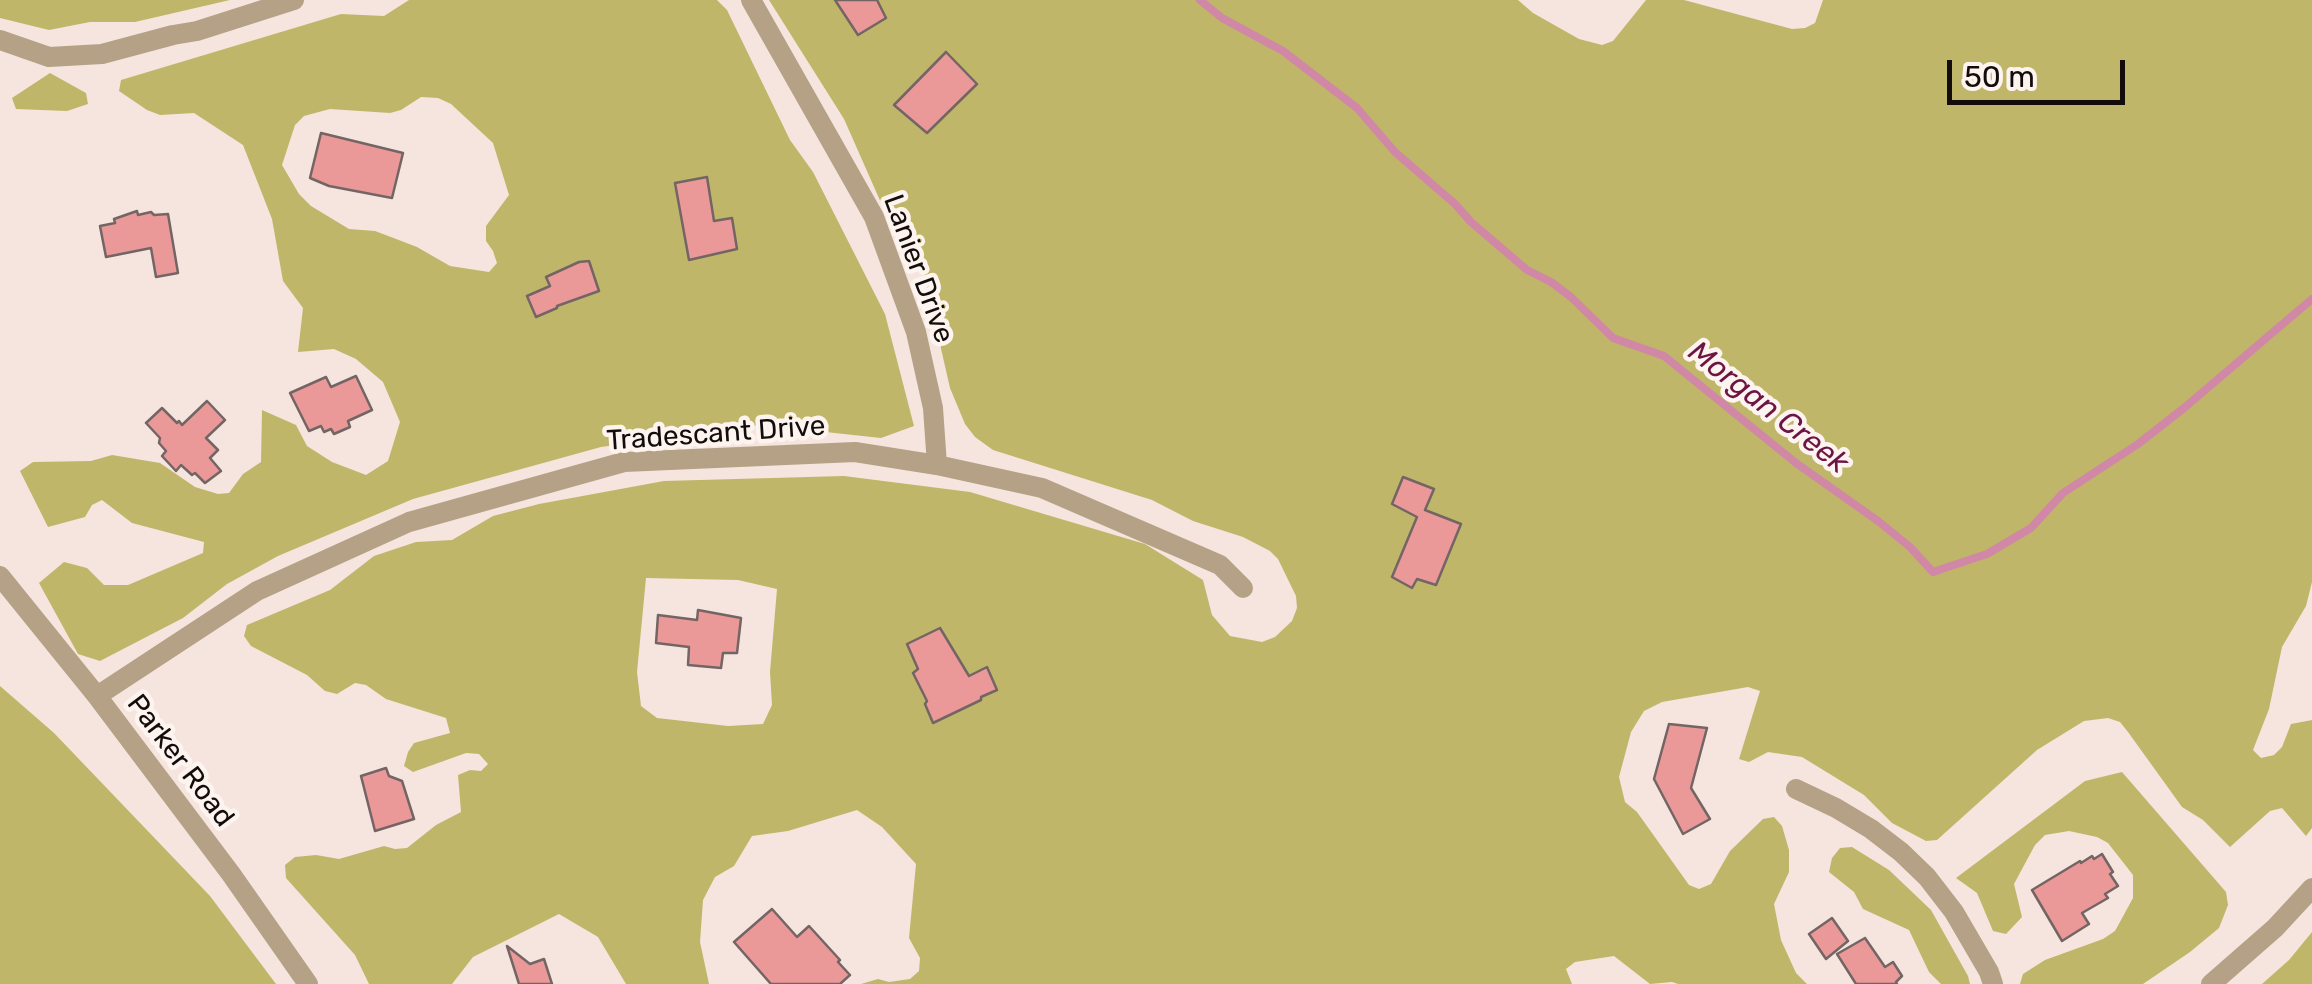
<!DOCTYPE html>
<html>
<head>
<meta charset="utf-8">
<style>
  body { margin:0 }
  #map { position:relative; width:2312px; height:984px; overflow:hidden; background:#f5e5de; font-family:Rubik,sans-serif }
  canvas { display:block }
  .scale { position:absolute; left:1947px; top:60px; width:178px; height:45px; box-sizing:border-box; border:5px solid #120d0b; border-top:0; padding-left:12px; font-size:30px; line-height:35px; white-space:nowrap; color:#120d0b; -webkit-text-stroke:8px #fdf4ef; paint-order:stroke }
</style>
</head>
<body>
<div id="map">
<canvas width="2312" height="984"></canvas>
<div class="scale">50 m</div>
</div>
<script>
const ctx = document.querySelector('canvas').getContext('2d');
ctx.lineJoin = 'round';
function fill(path, color) {
  ctx.fillStyle = color;
  ctx.fill(path, 'evenodd');
}
function toPath(rows) {
  const path = new Path2D();
  for (const r of rows) {
    path.moveTo(r[0], r[1]);
    for (let i = 2; i < r.length; i += 2) path.lineTo(r[i], r[i + 1]);
  }
  return path;
}
function trace(path, color, width, dash) {
  ctx.strokeStyle = color;
  ctx.lineWidth = width;
  ctx.lineCap = dash ? 'butt' : 'round';
  ctx.setLineDash(dash || []);
  ctx.stroke(path);
}
function drawText(font, color, halo, rows, align = 'center') {
  ctx.font = font + ' Rubik,sans-serif';
  ctx.lineWidth = 9;
  ctx.setLineDash([]);
  ctx.textBaseline = 'middle';
  ctx.strokeStyle = halo;
  ctx.fillStyle = color;
  for (const [text, x, y, turn = 0] of rows) {
    ctx.save();
    ctx.translate(x, y);
    ctx.rotate((+turn || 0) * Math.PI / 180);
    ctx.textAlign = isNaN(turn) ? turn : align;
    if (halo) ctx.strokeText(text, 0, 0);
    ctx.fillText(text, 0, 0);
    ctx.restore();
  }
}
const forest = toPath([
  [0,0,230,0,135,22,90,22,49,30,0,18],
  [409,0,717,0,727,10,790,140,813,172,885,314,914,426,881,438,761,425,601,447,413,499,278,556,227,584,183,618,100,661,78,654,39,583,64,562,87,568,104,585,128,585,203,553,204,542,132,523,102,500,92,505,85,517,48,527,20,471,33,462,91,461,112,455,160,463,195,487,218,494,229,493,243,474,261,462,262,410,296,425,307,446,332,462,366,475,388,461,400,422,383,382,356,359,334,349,298,352,303,308,283,281,272,219,243,145,194,113,160,115,147,110,119,91,121,80,341,14,384,16],
  [421,97,438,98,451,104,493,143,509,195,486,226,486,241,493,251,497,263,489,272,450,266,417,247,391,237,375,231,349,229,311,206,299,194,282,165,295,125,304,116,330,109,390,113,401,110],
  [769,0,1518,0,1533,13,1579,39,1602,45,1613,41,1646,0,1684,0,1792,29,1805,28,1815,23,1823,0,2312,0,2312,582,2306,606,2282,647,2269,709,2253,750,2261,758,2274,755,2282,747,2291,724,2312,720,2312,828,2306,836,2282,808,2270,811,2230,847,2203,820,2182,807,2128,732,2120,722,2108,718,2084,721,2037,750,1937,840,1926,841,1892,823,1864,795,1802,757,1768,752,1749,762,1739,759,1760,691,1748,687,1662,702,1644,711,1631,732,1619,777,1625,802,1637,812,1689,885,1699,889,1711,884,1730,851,1763,819,1774,817,1782,826,1789,850,1789,872,1774,904,1781,940,1796,973,1807,984,1678,984,1672,982,1650,984,1614,956,1575,962,1566,969,1572,984,861,984,878,979,889,982,910,979,919,971,920,958,909,938,916,864,882,827,857,810,788,831,752,836,734,866,715,877,703,900,700,942,709,984,626,984,598,937,559,914,473,957,452,984,369,984,355,955,286,878,285,865,295,857,316,855,339,859,384,846,395,849,407,848,436,825,461,812,458,775,470,770,481,771,488,764,479,754,466,753,413,772,404,766,408,752,414,743,450,733,446,718,386,699,366,685,355,683,337,694,325,691,307,675,251,646,244,636,247,625,330,590,374,556,416,542,452,540,493,516,539,504,664,481,844,476,970,492,1145,544,1203,580,1212,615,1230,636,1262,642,1275,637,1292,621,1297,608,1296,596,1278,559,1270,551,1243,537,1193,521,1152,500,993,450,975,437,965,424,950,388,924,274,882,205,844,119],
  [646,578,738,580,777,589,770,672,772,705,763,724,728,726,657,718,641,706,637,672],
  [50,73,86,93,88,104,67,111,16,109,12,98],
  [0,686,54,733,210,896,276,984,0,984],
  [2122,772,2226,892,2228,905,2219,928,2190,952,2143,984,2020,984,2023,974,2045,960,2103,939,2115,931,2133,898,2133,875,2108,843,2097,837,2069,831,2045,835,2035,845,2014,884,2022,917,2006,934,1993,931,1977,893,1956,878,2085,781],
  [1852,847,1889,870,1931,910,1968,976,1970,984,1941,984,1929,972,1909,930,1863,909,1854,892,1829,872,1832,858,1840,848],
  [2312,932,2312,984,2262,984,2289,960]
]);
const stream = toPath([
  [1200,0,1222,18,1283,51,1357,108,1395,152,1455,204,1471,222,1527,270,1551,282,1571,297,1613,338,1664,356,1796,463,1878,521,1910,547,1933,572,1987,554,2031,528,2063,493,2138,444,2184,408,2312,299]
]);
const building = toPath([
  [835,0,877,0,886,18,858,35,835,0],
  [946,52,977,84,927,133,894,105,946,52],
  [321,133,403,153,392,198,329,186,310,178,321,133],
  [707,177,714,221,732,218,737,249,689,260,675,183,707,177],
  [137,211,138,215,151,212,154,215,168,214,178,273,156,277,151,248,106,257,100,226,115,223,114,219,137,211],
  [589,261,599,291,557,306,557,308,536,317,527,296,550,286,546,277,579,262,589,261],
  [356,376,372,410,348,421,350,427,334,434,331,429,324,432,321,426,309,431,290,393,326,377,331,387,356,376],
  [207,401,225,420,206,438,218,450,210,458,221,471,205,483,195,473,192,475,181,465,176,471,162,456,166,451,159,443,160,438,146,423,162,408,177,423,179,421,182,425,207,401],
  [1403,477,1434,489,1425,510,1461,524,1436,585,1417,579,1412,588,1392,577,1417,517,1392,504,1403,477],
  [698,610,741,618,737,653,723,653,721,668,688,665,689,647,656,643,658,615,697,620,698,610],
  [940,628,969,676,987,667,997,690,981,697,981,700,933,723,925,704,927,701,913,673,918,669,907,644,940,628],
  [1669,724,1707,728,1691,788,1710,819,1683,834,1654,779,1669,724],
  [386,768,389,776,402,781,414,819,375,831,361,776,386,768],
  [2102,854,2113,872,2110,874,2118,886,2105,894,2108,898,2082,913,2089,924,2062,941,2032,890,2080,861,2081,863,2092,856,2094,859,2102,854],
  [772,909,797,937,809,926,840,960,838,962,850,975,840,984,771,984,734,942,772,909],
  [1832,918,1848,941,1826,959,1809,934,1832,918],
  [1865,938,1885,967,1893,962,1902,976,1896,982,1897,984,1856,984,1837,954,1865,938],
  [507,946,530,964,544,959,552,984,519,984,507,946]
]);
const minor = toPath([
  [751,0,874,217,916,332,933,408,937,465],
  [0,40,49,57,102,54,173,35,197,31,294,0],
  [0,576,97,696,231,874,308,984],
  [97,696,257,591,409,522,624,462,855,452,937,465,1042,488,1220,565,1243,588],
  [1796,789,1836,808,1871,829,1901,852,1927,877,1954,912,1989,972,1993,984],
  [2211,984,2275,928,2312,888]
]);
const streetNames = [
  ["Lanier Drive",918,269,70],
  ["Tradescant Drive",716,434,-4],
  ["Parker Road",180,761,53]
];
const waterNames = [
  ["Morgan Creek",1768,408,38]
];
fill(forest, '#c0b669');
trace(stream, '#d187a6', 8);
fill(building, '#ea9998');
trace(building, '#746565', 2.5);
trace(minor, '#b5a186', 20);
drawText('28px', '#120d0b', '#fdf4ef', streetNames);
drawText('italic 30px', '#6c1544', '#fdf4ef', waterNames);
</script>
</body>
</html>
